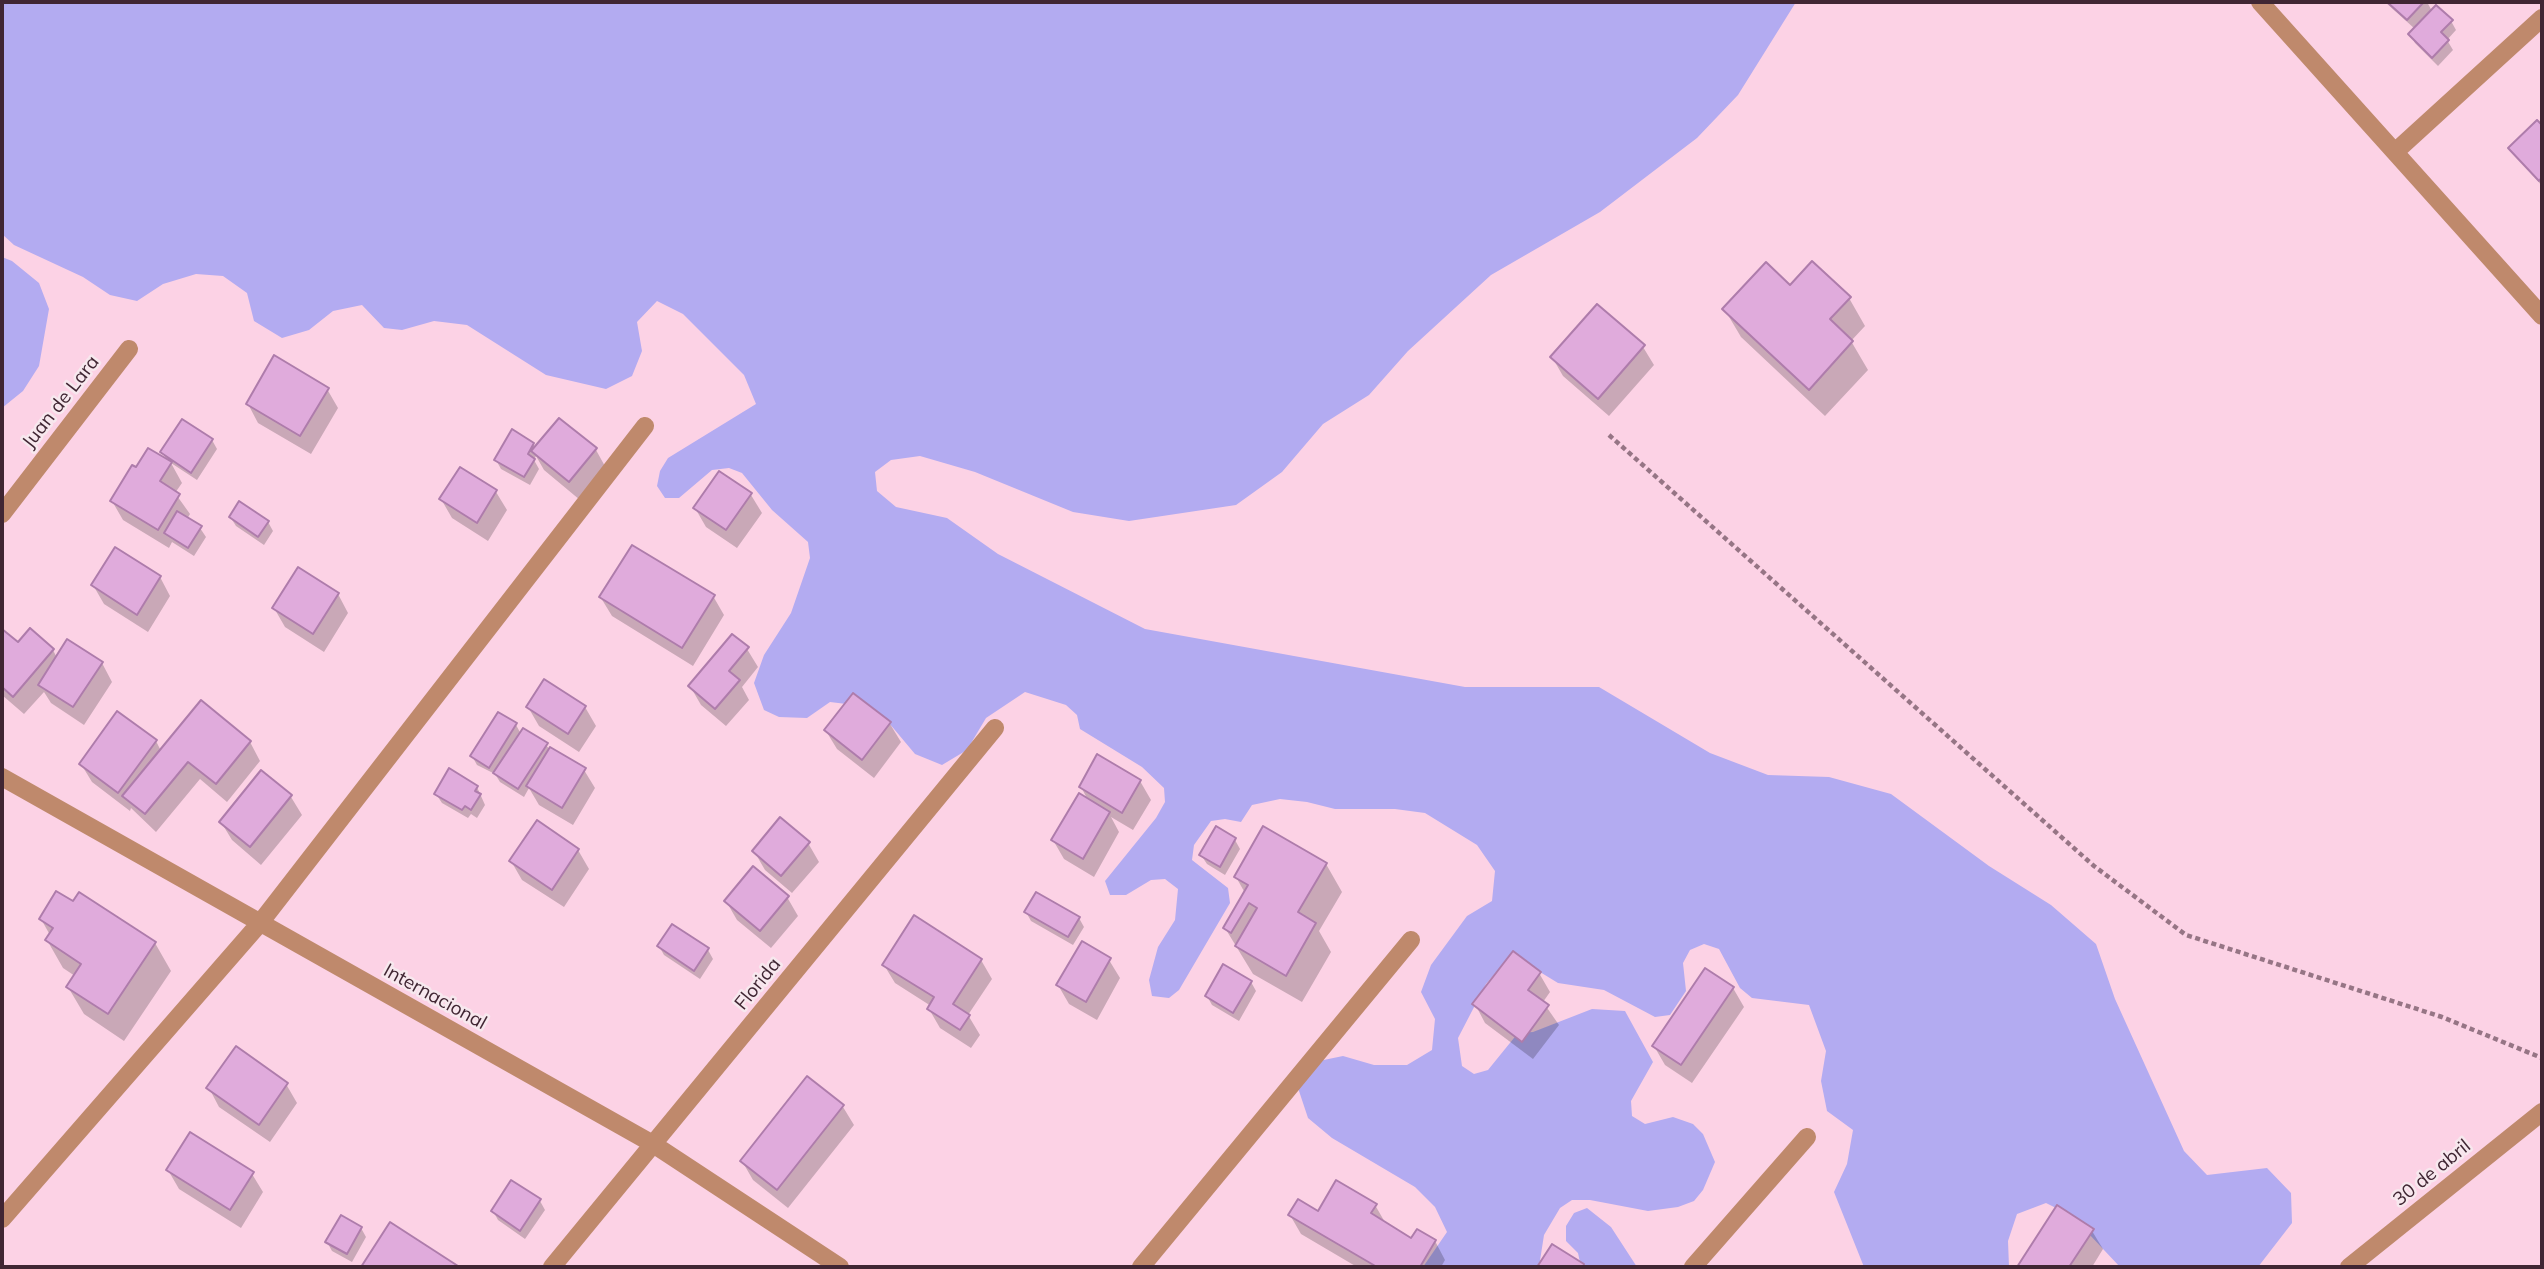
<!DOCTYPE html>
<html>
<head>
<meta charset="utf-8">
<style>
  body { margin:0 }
  #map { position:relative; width:2544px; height:1269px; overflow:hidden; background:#fcd2e5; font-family:Mulish,sans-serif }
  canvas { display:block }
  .frame { position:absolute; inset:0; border:4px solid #402633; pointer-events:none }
</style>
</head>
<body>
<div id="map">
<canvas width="2544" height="1269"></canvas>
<div class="frame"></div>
</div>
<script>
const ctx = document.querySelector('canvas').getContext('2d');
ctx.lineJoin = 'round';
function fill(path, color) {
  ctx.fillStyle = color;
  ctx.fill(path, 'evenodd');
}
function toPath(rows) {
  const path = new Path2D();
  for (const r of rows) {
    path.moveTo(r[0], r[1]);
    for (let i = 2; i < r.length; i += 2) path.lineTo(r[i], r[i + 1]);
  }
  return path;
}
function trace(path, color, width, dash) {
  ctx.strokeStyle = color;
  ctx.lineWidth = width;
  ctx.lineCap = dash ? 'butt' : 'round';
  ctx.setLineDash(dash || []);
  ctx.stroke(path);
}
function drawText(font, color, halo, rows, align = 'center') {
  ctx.font = font + ' Mulish,sans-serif';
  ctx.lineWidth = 5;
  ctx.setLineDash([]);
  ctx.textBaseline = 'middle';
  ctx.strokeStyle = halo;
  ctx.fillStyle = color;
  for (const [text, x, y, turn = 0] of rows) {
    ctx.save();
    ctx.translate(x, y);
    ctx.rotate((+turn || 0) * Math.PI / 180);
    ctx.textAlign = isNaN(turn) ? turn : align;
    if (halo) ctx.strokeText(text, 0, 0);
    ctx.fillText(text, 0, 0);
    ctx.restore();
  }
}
const green = toPath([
  [2,2,1796,2,1738,95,1697,138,1600,212,1491,275,1408,351,1369,395,1323,424,1282,472,1236,505,1129,521,1073,512,975,472,920,456,891,460,875,472,877,491,896,507,947,518,998,554,1145,629,1465,687,1599,687,1710,753,1768,775,1829,777,1891,794,1989,866,2051,905,2096,944,2115,999,2184,1151,2207,1175,2267,1168,2291,1193,2292,1223,2258,1267,2120,1267,2072,1216,2046,1203,2017,1214,2008,1241,2009,1267,1864,1267,1834,1192,1847,1164,1853,1130,1827,1111,1821,1081,1826,1051,1809,1005,1752,998,1740,988,1719,949,1704,944,1690,950,1683,963,1686,991,1670,1015,1655,1017,1604,990,1558,983,1522,961,1497,971,1486,984,1458,1038,1462,1066,1474,1074,1488,1070,1518,1033,1533,1032,1592,1009,1625,1011,1653,1062,1631,1101,1632,1116,1645,1124,1673,1117,1693,1124,1703,1134,1715,1162,1703,1190,1694,1201,1678,1207,1648,1211,1590,1200,1572,1200,1560,1208,1544,1235,1539,1267,1423,1267,1447,1232,1435,1207,1415,1187,1332,1138,1308,1118,1298,1088,1314,1062,1343,1056,1374,1065,1407,1065,1432,1050,1435,1019,1421,992,1431,965,1467,916,1492,901,1495,871,1477,845,1425,813,1395,809,1335,809,1307,802,1280,799,1252,805,1241,822,1225,819,1211,821,1194,845,1192,860,1228,888,1230,903,1179,990,1169,998,1152,996,1149,980,1158,947,1175,920,1178,889,1165,879,1151,880,1126,895,1110,895,1105,881,1156,818,1165,802,1164,788,1142,767,1080,729,1077,715,1066,705,1025,692,986,718,967,750,942,765,915,754,889,723,863,706,830,702,807,718,779,717,764,710,754,683,764,655,791,613,810,558,808,542,772,510,742,473,729,468,712,470,679,498,665,498,657,486,660,471,668,458,756,404,744,375,683,314,657,301,637,322,642,351,632,376,606,389,546,375,467,325,434,321,402,330,384,328,362,305,333,311,309,330,282,338,254,321,247,293,223,276,196,274,163,284,137,301,110,295,83,277,14,245,2,234],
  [2,257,12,261,39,283,49,309,39,366,23,391,2,408],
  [1587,1208,1611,1227,1637,1267,1581,1267,1578,1253,1566,1241,1566,1226,1574,1213]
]);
const shadow = toPath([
  [2385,2,2427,2,2432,11,2451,21,2456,30,2447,40,2453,50,2438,66,2415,43,2410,34,2415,29],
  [2537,123,2542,128,2542,186,2510,149],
  [1790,287,1849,298,1865,326,1851,341,1868,370,1825,416,1741,337,1725,310],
  [1643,347,1654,365,1609,416,1563,376,1552,357],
  [327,389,338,408,311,454,258,423,248,404],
  [212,440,217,449,197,480,171,463,182,483,175,493,190,514,187,519,200,528,206,537,194,556,172,542,169,548,123,520,112,501,136,470,168,462,162,452],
  [533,444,536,449,596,450,606,468,580,500,544,470,536,456,534,460,539,469,530,485,501,469,496,460],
  [720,473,751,495,762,513,737,548,706,527,695,508],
  [496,492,507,510,488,541,452,518,441,499],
  [231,518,268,522,273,531,264,545,236,526],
  [160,577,170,596,148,632,104,604,93,585],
  [338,594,348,613,324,652,285,627,274,608],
  [713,596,724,615,693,666,612,616,601,598],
  [2,631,18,645,53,650,57,658,102,663,112,682,84,725,51,703,44,692,24,714,2,695],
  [747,649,758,667,742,687,749,700,726,726,701,705,690,686],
  [853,695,890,724,901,742,874,778,837,749,826,731],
  [528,707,585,707,596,726,579,752,539,726],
  [516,725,521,734,546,745,550,750,584,770,595,788,573,825,539,805,529,788,524,797,500,782,495,774,477,765,472,756],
  [156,741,161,751,250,742,260,761,227,802,200,779,156,832,131,808,130,811,92,782,81,764],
  [261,772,291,797,302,815,261,865,232,840,221,822],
  [1140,781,1151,800,1133,830,1111,817,1119,832,1094,877,1064,859,1053,840,1089,802,1081,787],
  [477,787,485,805,477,818,471,814,468,818,442,803,436,794],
  [1217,829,1235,840,1240,849,1225,875,1207,864,1201,855],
  [808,843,819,862,792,893,765,870,754,851],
  [578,850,589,869,564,907,522,880,511,861],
  [1326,864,1342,892,1319,931,1331,952,1302,1002,1253,974,1225,928,1245,893,1236,877],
  [787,897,798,916,771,948,737,920,726,901],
  [1026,912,1079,918,1084,927,1073,945,1031,921],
  [41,919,155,943,171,971,124,1041,84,1014,68,987,75,976,63,968,47,940,50,935],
  [659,946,708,950,713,959,700,979,664,955],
  [981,960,992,979,968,1015,980,1035,971,1048,940,1028,929,1009,931,1006,895,983,884,965],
  [1109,960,1120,978,1097,1020,1069,1004,1058,985],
  [1539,973,1550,992,1543,1002,1559,1025,1533,1059,1485,1023,1475,1004],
  [1251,982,1256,991,1239,1021,1212,1005,1207,996],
  [1733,988,1744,1007,1692,1083,1665,1065,1654,1046],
  [808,1079,843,1107,854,1125,788,1208,753,1180,742,1161],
  [286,1084,297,1103,270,1142,219,1107,209,1088],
  [168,1170,252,1174,263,1192,241,1228,179,1189],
  [540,1201,545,1210,525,1239,498,1220,493,1211],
  [1375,1205,1386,1224,1412,1240,1435,1241,1445,1260,1441,1267,1357,1267,1301,1234,1290,1215],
  [2058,1208,2092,1231,2103,1249,2092,1267,2019,1267],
  [361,1228,366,1237,352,1262,332,1251,327,1242]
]);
const building = toPath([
  [2387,2,2424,2,2407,20,2387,2],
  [2436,5,2453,20,2441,32,2449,40,2432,58,2408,34,2436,5],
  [2537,120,2542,125,2542,177,2539,181,2508,148,2537,120],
  [1812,261,1851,297,1830,319,1853,341,1809,390,1722,309,1766,262,1790,285,1812,261],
  [1597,304,1645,345,1598,399,1550,357,1597,304],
  [274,355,329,388,300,436,246,404,274,355],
  [559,418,597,448,569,482,531,451,559,418],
  [182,419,213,439,191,473,160,452,182,419],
  [512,429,534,443,528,454,535,459,524,477,494,460,512,429],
  [148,448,172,462,160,481,180,494,158,530,110,501,132,465,136,467,148,448],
  [460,467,497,490,477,523,439,499,460,467],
  [719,471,752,493,726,530,693,508,719,471],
  [239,501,269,521,258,537,229,517,239,501],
  [177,511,202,526,188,548,164,533,177,511],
  [632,545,715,595,682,648,599,597,632,545],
  [115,547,161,576,137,615,91,585,115,547],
  [298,567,339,593,313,634,272,608,298,567],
  [30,628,54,649,13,697,2,687,2,629,18,642,30,628],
  [732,634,749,647,729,671,740,680,715,709,688,686,732,634],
  [67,639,103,662,73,707,38,685,67,639],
  [544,679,586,706,568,734,526,707,544,679],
  [853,693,891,722,862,760,824,730,853,693],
  [201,700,251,741,216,784,188,762,145,814,122,796,201,700],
  [117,711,157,740,118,793,79,764,117,711],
  [498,712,517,723,489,768,470,756,498,712],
  [523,728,548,743,518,789,493,773,523,728],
  [550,747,586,768,562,808,526,786,550,747],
  [1097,754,1141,780,1122,813,1079,787,1097,754],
  [449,768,478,786,475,791,481,794,471,810,465,806,462,810,434,794,449,768],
  [261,770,292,795,250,847,219,822,261,770],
  [1079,793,1110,812,1083,859,1051,840,1079,793],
  [780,817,810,842,781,876,752,851,780,817],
  [537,820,579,849,552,890,509,861,537,820],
  [1216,826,1236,838,1220,867,1199,855,1216,826],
  [1263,826,1327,863,1298,912,1316,923,1286,976,1235,946,1257,908,1249,903,1231,933,1223,928,1248,885,1234,877,1263,826],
  [753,866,789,896,760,931,724,901,753,866],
  [56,891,73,901,79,892,156,942,108,1014,66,987,81,964,45,940,53,928,39,919,56,891],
  [1036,892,1080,917,1068,937,1024,912,1036,892],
  [914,915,982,959,953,1004,970,1015,960,1030,927,1009,934,997,882,965,914,915],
  [672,924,709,948,694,971,657,946,672,924],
  [1082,941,1111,958,1086,1002,1056,985,1082,941],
  [1513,951,1541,972,1528,990,1549,1005,1522,1042,1472,1004,1513,951],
  [1223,964,1252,981,1233,1013,1205,996,1223,964],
  [1705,968,1734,987,1681,1065,1652,1046,1705,968],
  [236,1046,288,1083,259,1125,206,1088,236,1046],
  [807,1076,844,1105,777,1190,740,1161,807,1076],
  [190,1132,254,1172,230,1210,166,1170,190,1132],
  [511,1180,541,1199,520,1231,491,1211,511,1180],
  [1336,1180,1377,1204,1371,1213,1411,1238,1417,1229,1436,1240,1420,1267,1377,1267,1288,1215,1298,1199,1318,1211,1336,1180],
  [2057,1205,2094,1229,2069,1267,2017,1267,2057,1205],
  [341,1215,362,1227,347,1254,325,1242,341,1215],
  [390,1222,458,1266,457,1267,361,1267,390,1222],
  [1552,1244,1584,1264,1583,1267,1537,1267,1552,1244]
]);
const path = toPath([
  [1609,435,2094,866,2186,935,2442,1017,2542,1058]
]);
const minor = toPath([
  [2260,2,2542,316],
  [2395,152,2542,18],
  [2,514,129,349],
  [2,777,653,1144,840,1267],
  [2,1219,260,923,645,426],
  [552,1267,995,728],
  [1141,1267,1411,940],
  [1693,1267,1807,1137],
  [2349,1267,2542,1112]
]);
const streetNames = [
  ["Juan de Lara",61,402,-52],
  ["Florida",758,984,-51],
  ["Internacional",435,997,29],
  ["30 de abril",2432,1173,-39]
];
fill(green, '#b3abf1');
fill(shadow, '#0003');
fill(building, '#e0abdc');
trace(building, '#ae7cab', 2);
trace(path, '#967585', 4.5, [5, 3.5]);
trace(minor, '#bf896c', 18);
drawText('19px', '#402633', '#f7e8ee', streetNames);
</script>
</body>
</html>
